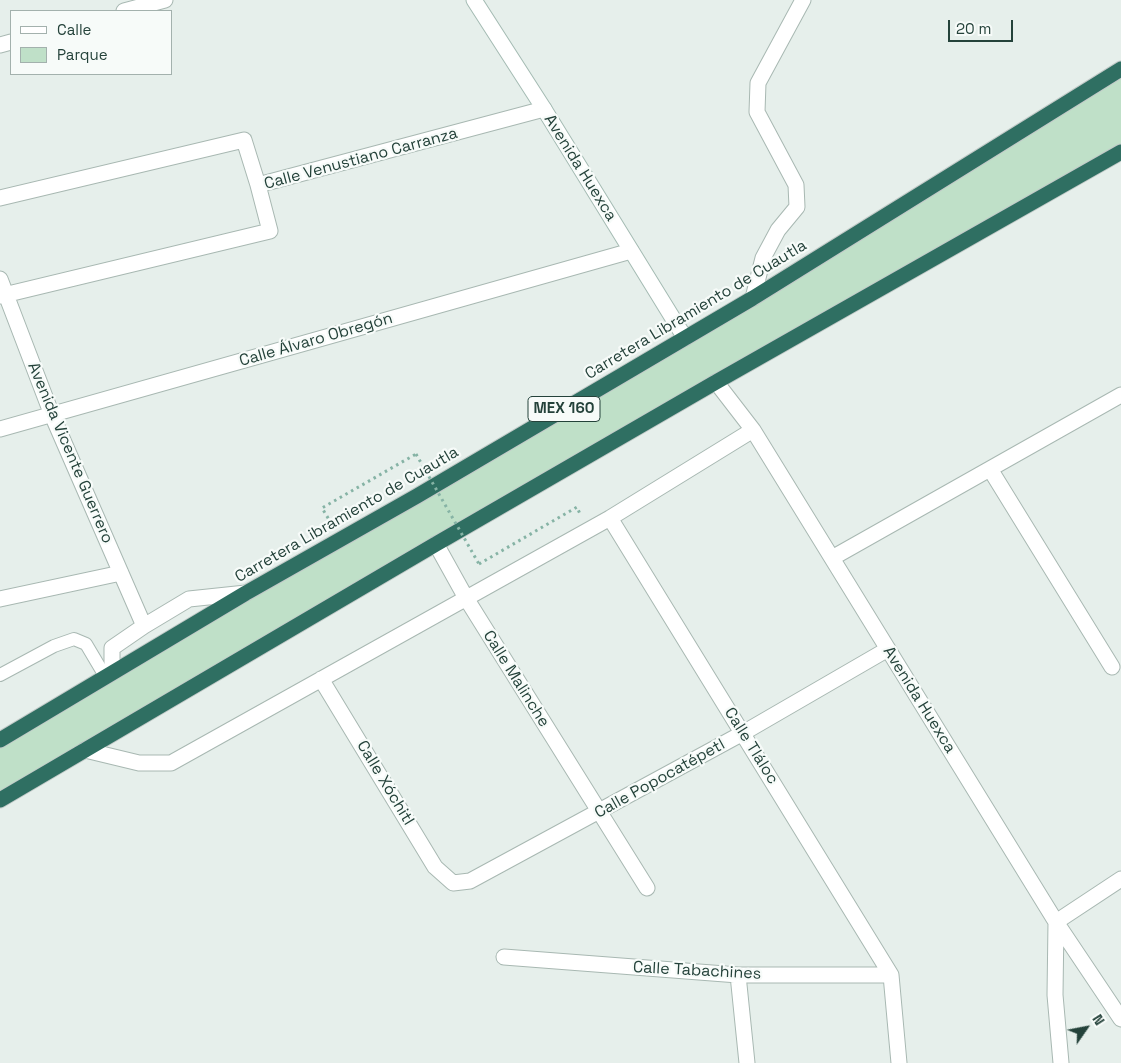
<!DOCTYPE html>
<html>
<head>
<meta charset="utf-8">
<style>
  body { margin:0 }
  #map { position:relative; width:1121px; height:1063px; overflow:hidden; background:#e6efeb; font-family:"Space Grotesk",sans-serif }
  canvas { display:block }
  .legend { position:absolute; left:10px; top:10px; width:162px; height:65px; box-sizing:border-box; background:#f7fbf9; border:1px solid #a3b1ad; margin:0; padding:6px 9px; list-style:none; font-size:15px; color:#24423a }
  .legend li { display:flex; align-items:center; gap:10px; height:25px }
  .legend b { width:25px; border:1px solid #a3b1ad }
  .north { position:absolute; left:1061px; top:1003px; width:50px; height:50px; -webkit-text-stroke:4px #f7fbf9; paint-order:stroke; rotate:57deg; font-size:14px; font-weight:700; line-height:20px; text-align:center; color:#24423a }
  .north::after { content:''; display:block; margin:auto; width:18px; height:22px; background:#24423a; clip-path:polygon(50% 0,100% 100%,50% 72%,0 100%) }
  .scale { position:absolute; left:948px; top:20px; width:65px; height:22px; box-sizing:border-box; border:2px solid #24423a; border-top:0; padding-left:6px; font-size:15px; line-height:18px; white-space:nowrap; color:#24423a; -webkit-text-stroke:4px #f7fbf9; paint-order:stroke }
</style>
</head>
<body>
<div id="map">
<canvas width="1121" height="1063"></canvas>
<ul class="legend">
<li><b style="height:6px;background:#fff"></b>Calle</li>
<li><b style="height:14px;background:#bfe0c8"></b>Parque</li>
</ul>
<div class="north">N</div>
<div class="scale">20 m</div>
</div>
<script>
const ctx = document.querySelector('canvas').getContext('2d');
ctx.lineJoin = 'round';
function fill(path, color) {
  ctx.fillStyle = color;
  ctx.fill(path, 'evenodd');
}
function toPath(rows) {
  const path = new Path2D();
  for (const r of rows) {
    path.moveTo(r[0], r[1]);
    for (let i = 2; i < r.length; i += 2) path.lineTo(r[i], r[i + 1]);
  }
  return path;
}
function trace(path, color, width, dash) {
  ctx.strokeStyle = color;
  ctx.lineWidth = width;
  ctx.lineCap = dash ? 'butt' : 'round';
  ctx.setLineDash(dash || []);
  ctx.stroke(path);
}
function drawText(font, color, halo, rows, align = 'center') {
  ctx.font = font + ' "Space Grotesk",sans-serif';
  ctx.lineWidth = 4.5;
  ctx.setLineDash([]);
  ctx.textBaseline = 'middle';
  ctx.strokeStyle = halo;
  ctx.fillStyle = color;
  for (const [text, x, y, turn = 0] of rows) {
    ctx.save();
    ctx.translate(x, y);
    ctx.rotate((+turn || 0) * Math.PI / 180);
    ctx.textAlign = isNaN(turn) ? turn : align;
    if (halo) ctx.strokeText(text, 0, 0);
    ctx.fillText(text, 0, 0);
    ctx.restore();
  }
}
const green = toPath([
  [1121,68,1121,152,0,800,0,740,417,496]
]);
const path = toPath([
  [332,523,331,523,322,508,416,454],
  [479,564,577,507,580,514]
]);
const lane = toPath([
  [0,675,54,646,74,639,86,644,105,676]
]);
const street = toPath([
  [124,11,165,0],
  [0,45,11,42],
  [258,185,544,109],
  [0,198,244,140,258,185,270,231,0,296],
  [0,279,52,415,144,626],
  [753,298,763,258,778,230,797,207,796,185,757,112,758,83,803,0],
  [716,382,753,430,1056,922,1121,1019],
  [0,429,631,251],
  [990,469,1112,667],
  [610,518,891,975,899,1063],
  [436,544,466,598,647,888],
  [832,558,1121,395],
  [0,599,121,573],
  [112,672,112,648,144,626,189,599,246,593],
  [321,679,435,867,453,883,470,881,743,733,888,649],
  [85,750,139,763,171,763,610,518,753,430],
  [504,957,738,975,891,975],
  [738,975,747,1063],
  [1061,1063,1055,995,1056,922,1121,879]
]);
const secondary = toPath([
  [474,0,544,109,685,338]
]);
const highway = toPath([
  [0,740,246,593,417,496,753,298,1121,69],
  [0,800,436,544,716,382,1121,152]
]);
const pathBridge = toPath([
  [416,454,479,564]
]);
const shields = [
  [564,409,72]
];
const shieldNames = [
  ["MEX 160",564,409]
];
const streetNames = [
  ["Calle Venustiano Carranza",361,159,-15],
  ["Avenida Huexca",580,168,58],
  ["Carretera Libramiento de Cuautla",696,310,-31],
  ["Calle Álvaro Obregón",316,340,-16],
  ["Avenida Vicente Guerrero",70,453,67],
  ["Carretera Libramiento de Cuautla",347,515,-30],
  ["Calle Malinche",516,679,58],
  ["Avenida Huexca",919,700,58],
  ["Calle Tláloc",751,746,58],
  ["Calle Popocatépetl",660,779,-29],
  ["Calle Xóchitl",385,783,59],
  ["Calle Tabachines",697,971,3]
];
fill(green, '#bfe0c8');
trace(lane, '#a8b8b2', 14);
trace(street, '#a8b8b2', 17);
trace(secondary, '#a4bbb3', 17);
trace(highway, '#c2cac8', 17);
trace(path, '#86b3a5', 3, [2.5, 4]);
trace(lane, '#fff', 12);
trace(street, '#fff', 15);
trace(secondary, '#fff', 15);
trace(highway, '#2f6f62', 15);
trace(pathBridge, '#86b3a5', 3, [2.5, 4]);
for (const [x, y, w] of shields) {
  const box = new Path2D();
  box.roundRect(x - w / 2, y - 12.5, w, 25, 4);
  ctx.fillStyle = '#f7fbf9';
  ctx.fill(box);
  trace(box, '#24423a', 1);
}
drawText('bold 15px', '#24423a', null, shieldNames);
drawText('16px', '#24423a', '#f7fbf9', streetNames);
</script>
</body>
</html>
